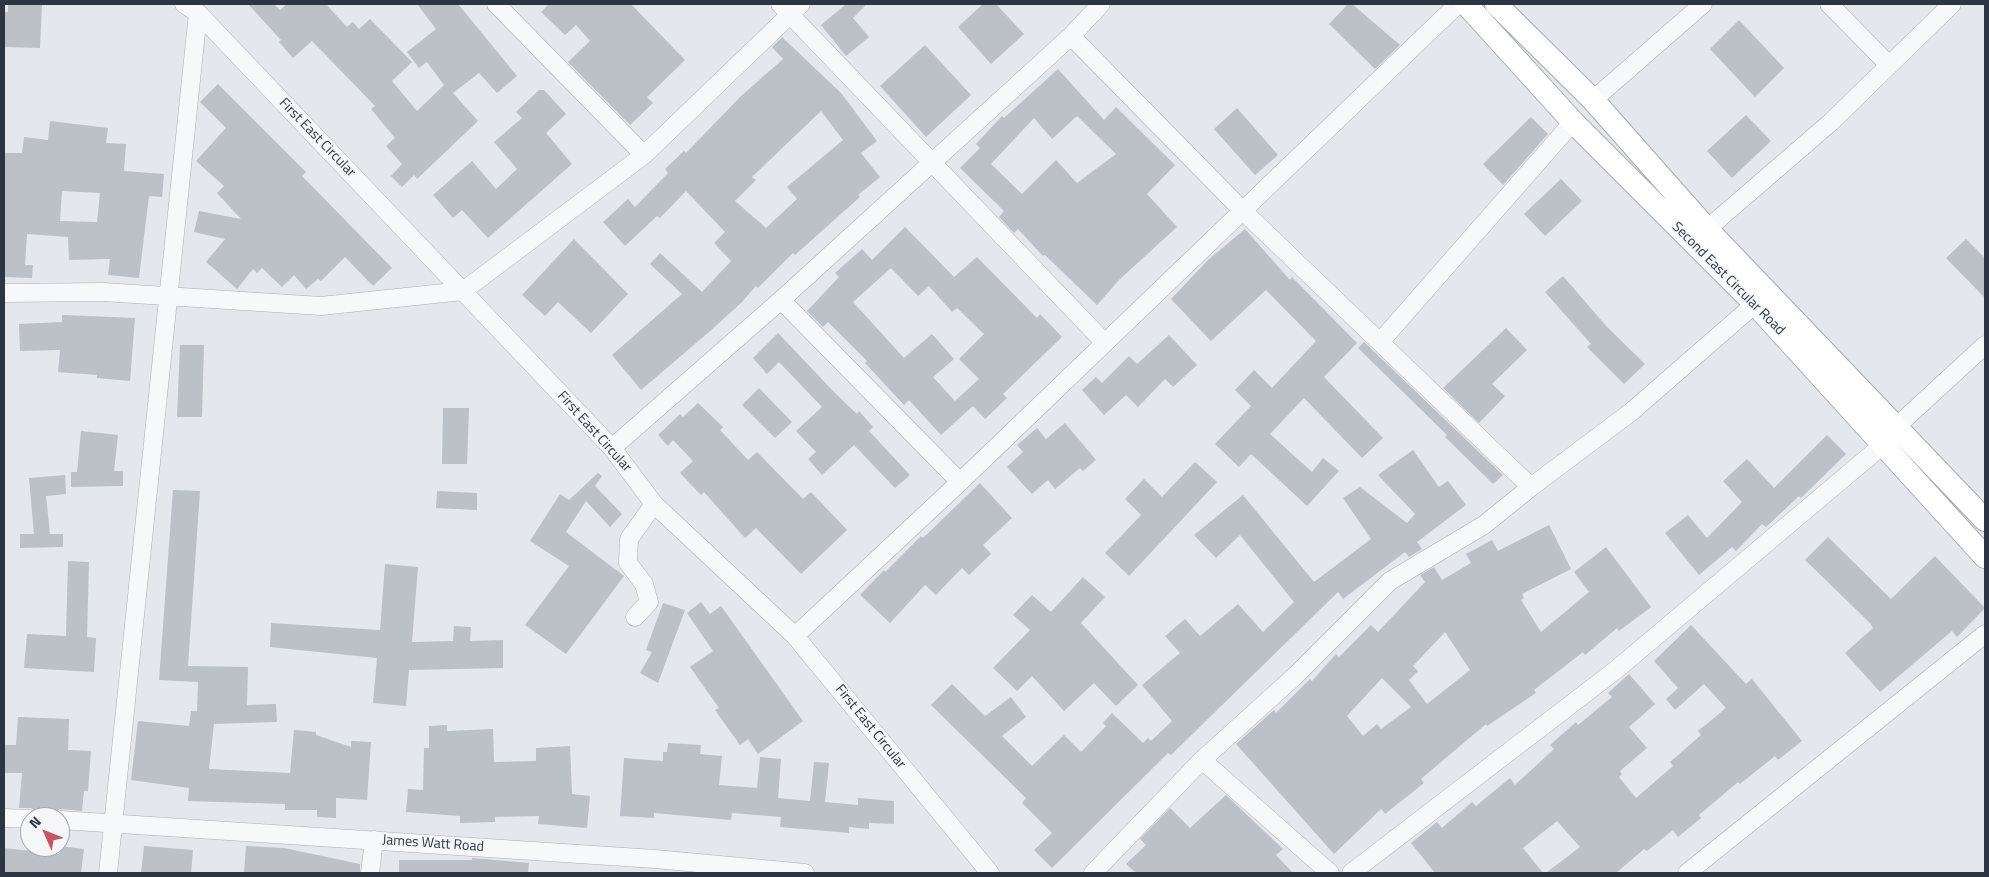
<!DOCTYPE html>
<html>
<head>
<meta charset="utf-8">
<style>
  body { margin:0 }
  #map { position:relative; width:1989px; height:877px; overflow:hidden; background:#e4e7eb; font-family:"Titillium Web",sans-serif }
  canvas { display:block }
  .frame { position:absolute; inset:0; border:5px solid #2d3542; pointer-events:none }
  .north { position:absolute; left:20px; top:807px; width:50px; height:50px; box-sizing:border-box; background:#f4f6f8; border:1px solid #a4a9af; border-radius:50%; rotate:314deg; font-size:14px; font-weight:700; line-height:20px; text-align:center; color:#2d3542 }
  .north::after { content:''; display:block; margin:auto; width:18px; height:22px; background:#c45564; clip-path:polygon(50% 0,100% 100%,50% 72%,0 100%) }
</style>
</head>
<body>
<div id="map">
<canvas width="1989" height="877"></canvas>
<div class="frame"></div>
<div class="north">N</div>
</div>
<script>
const ctx = document.querySelector('canvas').getContext('2d');
ctx.lineJoin = 'round';
function fill(path, color) {
  ctx.fillStyle = color;
  ctx.fill(path, 'evenodd');
}
function toPath(rows) {
  const path = new Path2D();
  for (const r of rows) {
    path.moveTo(r[0], r[1]);
    for (let i = 2; i < r.length; i += 2) path.lineTo(r[i], r[i + 1]);
  }
  return path;
}
function trace(path, color, width, dash) {
  ctx.strokeStyle = color;
  ctx.lineWidth = width;
  ctx.lineCap = dash ? 'butt' : 'round';
  ctx.setLineDash(dash || []);
  ctx.stroke(path);
}
function drawText(font, color, halo, rows, align = 'center') {
  ctx.font = font + ' "Titillium Web",sans-serif';
  ctx.lineWidth = 4;
  ctx.setLineDash([]);
  ctx.textBaseline = 'middle';
  ctx.strokeStyle = halo;
  ctx.fillStyle = color;
  for (const [text, x, y, turn = 0] of rows) {
    ctx.save();
    ctx.translate(x, y);
    ctx.rotate((+turn || 0) * Math.PI / 180);
    ctx.textAlign = isNaN(turn) ? turn : align;
    if (halo) ctx.strokeText(text, 0, 0);
    ctx.fillText(text, 0, 0);
    ctx.restore();
  }
}
const building = toPath([
  [8,4,42,4,40,48,4,47,4,12,8,12],
  [248,4,274,4,280,10,287,4,326,4,347,27,353,22,359,29,370,19,412,62,392,81,417,111,444,85,427,62,419,68,407,52,436,29,417,4,458,4,517,76,497,93,479,73,453,93,478,121,417,179,414,175,402,187,391,176,402,164,386,146,395,138,371,109,375,106,312,41,293,58,279,42,281,40],
  [549,4,631,4,685,60,647,97,653,103,630,125,568,62,590,41,576,25,565,35,541,12],
  [846,4,867,4,853,18,869,37,846,56,821,25],
  [983,4,996,4,1024,34,991,64,958,27],
  [1348,4,1352,4,1400,45,1375,69,1329,24],
  [1739,20,1784,68,1755,97,1710,49],
  [782,37,841,93,877,141,861,153,880,177,858,195,860,197,795,255,793,253,758,288,756,286,741,303,709,332,641,390,612,355,682,294,650,264,660,253,702,292,731,261,714,243,725,232,686,191,660,218,657,216,625,246,603,222,628,199,635,207,668,173,665,169,684,151,686,153,741,96,783,59,772,47],
  [821,111,843,140,787,187,797,199,766,228,735,201,756,180,752,177],
  [925,45,971,95,926,137,880,86],
  [1058,69,1104,120,1116,107,1175,165,1147,194,1177,227,1120,279,1097,305,1045,255,1043,256,1018,229,1014,233,999,217,1004,211,960,168,980,148,976,144,1002,116,1004,118],
  [1077,116,1116,154,1077,183,1056,160,1022,194,991,164,1034,118,1052,139],
  [218,84,306,172,302,176,392,268,373,286,345,257,321,281,318,279,306,289,294,275,282,287,262,268,257,273,253,269,237,289,206,262,225,239,194,232,199,211,241,219,217,193,224,186,196,161,226,128,200,102],
  [539,90,544,90,566,114,546,133,572,164,488,238,462,210,453,218,433,195,472,161,496,189,517,169,494,142,522,118,516,112],
  [1237,108,1278,155,1255,175,1214,129],
  [1746,115,1771,141,1732,178,1707,151],
  [1531,117,1548,134,1503,185,1483,164],
  [50,121,108,128,106,143,126,144,124,171,164,174,162,197,149,196,139,278,108,275,110,259,69,260,68,237,27,234,25,265,33,265,32,278,4,277,4,153,22,153,24,137,48,140],
  [62,191,100,193,97,222,60,221],
  [1561,179,1582,201,1545,236,1524,214],
  [905,227,954,277,977,257,1037,318,1040,314,1062,337,1003,394,1007,398,985,419,973,406,941,435,909,400,904,405,865,363,867,361,828,322,823,327,807,311,839,277,835,273,862,249,872,260],
  [891,268,918,296,929,286,952,312,957,308,984,334,959,359,979,379,955,401,933,377,954,359,932,334,904,358,853,302],
  [1245,229,1290,280,1292,277,1357,343,1324,377,1383,438,1362,458,1304,398,1270,434,1312,472,1323,458,1339,471,1307,506,1251,454,1239,467,1215,444,1251,406,1235,390,1254,370,1272,388,1316,341,1266,290,1211,341,1171,299,1208,260],
  [574,239,628,294,591,333,558,302,545,316,522,295],
  [1966,239,1985,258,1985,298,1946,258],
  [1563,276,1607,327,1645,364,1624,384,1587,347,1591,344,1545,292],
  [62,315,135,318,130,381,97,378,97,375,58,372,60,350,20,351,19,324,62,322],
  [1506,328,1527,350,1492,384,1505,396,1479,423,1443,388],
  [778,333,836,394,857,414,859,411,873,427,869,431,910,475,895,488,854,445,822,475,808,459,816,452,796,431,822,407,779,362,767,374,753,358],
  [1169,335,1197,365,1173,387,1165,379,1138,407,1126,395,1104,415,1082,390,1096,377,1102,383,1129,356,1137,364],
  [1364,342,1503,475,1493,484,1445,437,1447,435,1358,348],
  [180,345,204,345,202,417,177,417],
  [759,388,792,422,775,438,742,405],
  [698,403,723,427,720,430,748,460,757,452,803,499,811,492,847,530,801,574,756,528,745,538,704,492,701,495,680,473,693,461,673,440,668,446,658,435,680,414,683,417],
  [443,408,469,408,467,464,442,464],
  [1065,423,1096,460,1083,471,1080,468,1055,489,1048,480,1032,494,1007,467,1023,452,1017,445,1037,428,1046,439],
  [81,431,118,435,114,471,123,471,123,486,71,487,71,472,77,472],
  [1827,435,1846,454,1801,498,1799,496,1766,527,1762,524,1736,551,1732,547,1699,575,1665,533,1688,515,1707,538,1742,502,1723,481,1747,459,1774,488],
  [1413,450,1439,487,1448,481,1466,505,1417,542,1422,549,1409,557,1405,552,1343,599,1338,592,1171,755,1168,753,1052,868,1034,850,1052,833,1022,803,1026,798,931,705,952,684,985,716,1011,697,1026,717,1002,736,1032,766,1064,735,1081,752,1106,726,1103,723,1112,713,1143,743,1148,738,1151,741,1172,721,1142,685,1180,653,1165,636,1185,619,1200,636,1238,604,1263,632,1294,602,1240,535,1216,558,1194,535,1243,495,1314,582,1371,539,1343,498,1360,487,1407,523,1415,514,1378,475],
  [1195,462,1217,482,1129,576,1105,553,1141,515,1125,499,1144,479,1162,497],
  [598,473,602,476,595,486,622,514,610,527,586,501,566,532,624,576,566,654,525,625,569,566,530,541,560,494,569,500],
  [65,475,66,494,46,496,50,534,63,534,63,547,20,548,20,534,34,534,29,478],
  [980,483,1012,518,983,545,991,554,969,575,962,568,936,595,925,585,890,623,860,595,884,570,885,572,921,536,923,538],
  [173,490,200,491,188,666,248,667,247,705,276,704,277,722,214,724,209,769,290,773,294,730,316,732,316,735,351,747,351,741,371,742,367,800,336,798,336,818,317,817,317,810,285,810,285,804,188,801,189,788,131,780,138,721,189,726,191,711,197,711,198,682,159,680],
  [437,491,477,493,477,510,436,508],
  [1549,525,1571,569,1522,594,1524,598,1521,600,1541,632,1589,592,1574,572,1606,547,1651,607,1619,631,1617,628,1585,655,1583,652,1534,690,1536,693,1487,726,1486,724,1421,779,1424,783,1385,814,1381,809,1334,854,1236,744,1274,710,1276,713,1310,679,1312,681,1336,654,1339,657,1371,625,1378,632,1425,582,1420,575,1434,567,1442,580,1471,563,1466,554,1492,540,1498,551],
  [1445,632,1470,670,1427,704,1409,680,1418,671,1413,666],
  [1382,678,1411,707,1381,729,1377,724,1363,736,1347,716],
  [1828,537,1891,599,1935,556,1985,608,1957,637,1952,631,1880,692,1845,653,1873,628,1870,623,1805,560],
  [68,561,89,562,87,637,96,638,94,672,24,668,27,634,66,636],
  [385,564,418,567,412,642,453,641,454,626,471,627,470,641,503,640,503,668,409,670,406,706,373,703,377,658,270,647,271,623,380,630],
  [1083,577,1105,597,1081,623,1138,685,1116,706,1094,683,1064,711,1032,676,1017,691,993,668,1030,630,1013,615,1032,595,1051,612],
  [701,602,710,614,721,606,803,721,758,754,748,739,740,745,715,710,719,708,690,667,713,651,687,613],
  [663,603,685,610,658,683,640,673,652,652,646,650],
  [1691,625,1746,684,1752,679,1802,741,1778,760,1775,756,1740,784,1738,782,1699,815,1701,818,1678,837,1673,830,1647,851,1644,849,1616,873,1546,873,1580,847,1557,821,1523,848,1543,873,1435,873,1411,843,1437,822,1442,828,1472,802,1476,806,1510,778,1515,785,1554,749,1550,745,1576,722,1578,725,1612,697,1608,693,1629,674,1655,704,1629,727,1647,748,1620,771,1622,774,1619,777,1636,798,1673,766,1670,762,1701,735,1698,731,1726,708,1704,684,1675,710,1666,699,1678,688,1654,661],
  [18,717,69,719,68,750,91,751,88,791,84,791,82,811,60,809,55,811,50,816,40,815,31,808,19,808,22,773,4,773,4,745,16,745],
  [447,725,447,731,493,729,494,762,536,761,536,748,570,746,572,794,590,796,587,828,538,824,539,816,495,817,495,822,460,823,460,816,406,812,408,789,423,790,424,748,429,748,429,726],
  [668,743,701,745,700,754,722,756,719,785,757,788,760,757,781,759,778,798,810,801,814,762,829,763,825,802,858,805,858,798,894,801,894,824,869,823,869,829,849,827,849,833,780,827,781,817,732,813,731,820,654,813,654,818,620,816,624,758,663,761,663,752,667,752],
  [1226,795,1283,849,1276,855,1293,873,1136,873,1126,864,1146,845,1140,839,1170,808,1190,828],
  [60,846,84,849,81,873,4,873,4,848,59,854],
  [144,846,193,850,191,873,141,873],
  [246,846,284,848,360,864,360,873,244,873],
  [472,858,529,863,528,873,399,873,399,860,472,860]
]);
const minor = toPath([
  [184,4,198,13,612,448,654,504,795,636,990,873],
  [496,4,644,155],
  [780,4,1105,343],
  [1829,4,1889,65],
  [1071,36,1243,211,1531,487],
  [1593,100,1703,4],
  [1707,229,1831,122,1952,4],
  [4,293,103,292,321,306,463,291,644,155,801,4],
  [781,300,960,482],
  [1380,342,1573,122],
  [1896,427,1985,345],
  [612,448,781,300,1071,36,1101,4],
  [635,617,649,602,644,584,628,563,629,539,654,504],
  [795,636,960,482,1458,4],
  [1202,760,1330,873],
  [4,818,30,819],
  [60,820,655,859,805,873],
  [108,873,198,13],
  [370,873,374,840],
  [1093,873,1202,760,1295,676,1390,581,1484,525,1531,487,1631,412,1755,304],
  [1351,873,1617,669,1884,444],
  [1687,873,1985,634]
]);
const major = toPath([
  [1466,4,1573,122,1755,304,1985,557],
  [1496,4,1593,100,1707,229,1985,520]
]);
const streetNames = [
  ["First East Circular",317,138,46],
  ["Second East Circular Road",1728,279,45],
  ["First East Circular",594,432,48],
  ["First East Circular",870,727,51],
  ["James Watt Road",433,844,4]
];
fill(building, '#bcc0c7');
trace(minor, '#a9aeb5', 19);
trace(major, '#a5abb6', 24);
trace(minor, '#f7f8fa', 18);
trace(major, '#fff', 22);
drawText('14px', '#2d3542', '#f4f6f8', streetNames);
</script>
</body>
</html>
